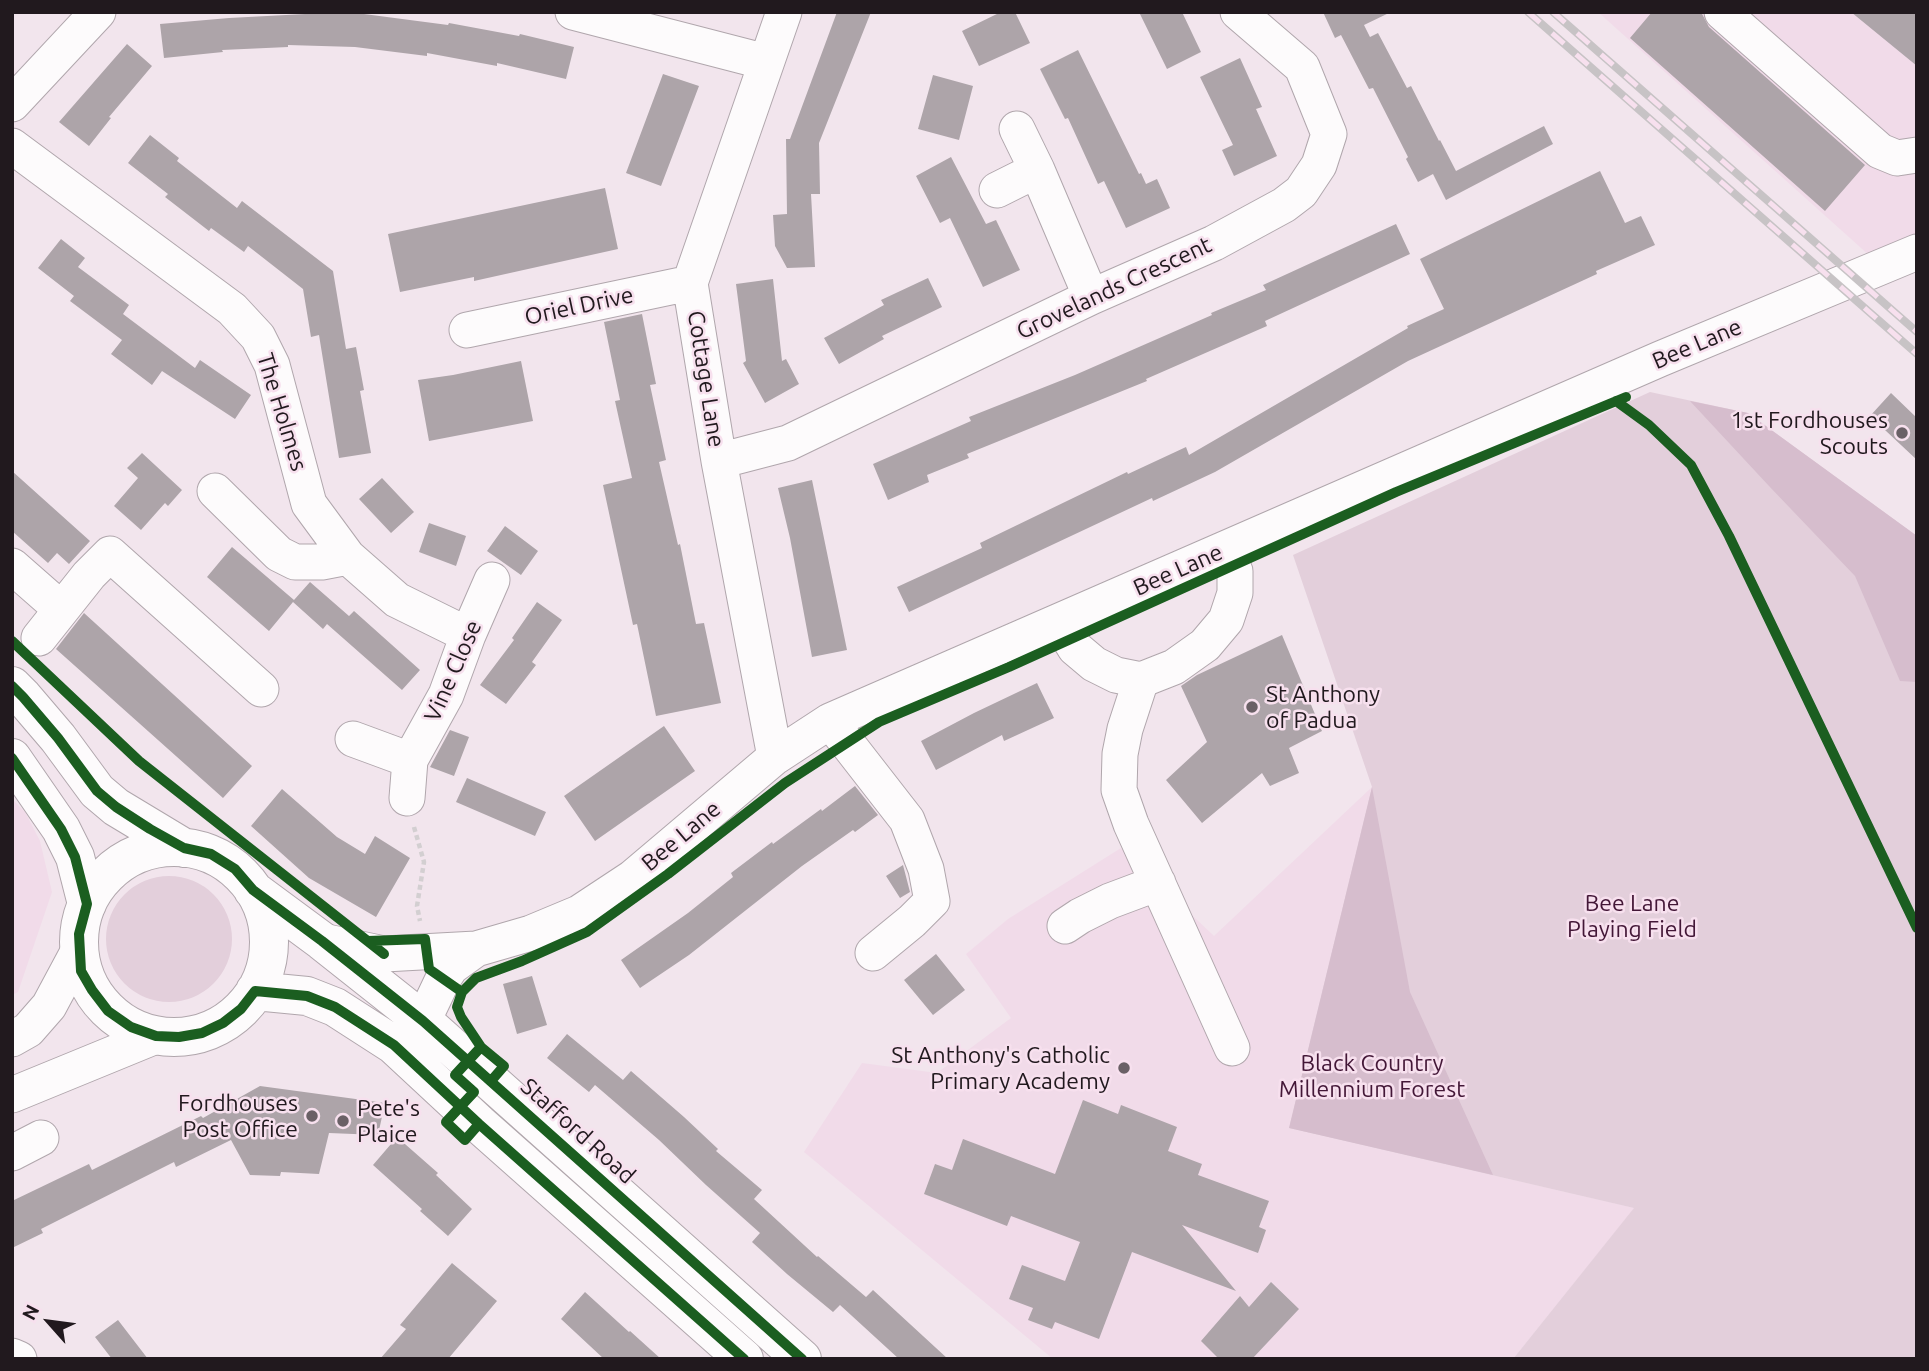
<!DOCTYPE html>
<html>
<head>
<meta charset="utf-8">
<style>
  body { margin:0 }
  #map { position:relative; width:1929px; height:1371px; overflow:hidden; background:#f2e5ed; font-family:Ubuntu,sans-serif }
  canvas { display:block }
  .frame { position:absolute; inset:0; border:14px solid #21191e; pointer-events:none }
  .north { position:absolute; left:14px; top:1287px; width:70px; height:70px; -webkit-text-stroke:5px #f7e0ee; paint-order:stroke; rotate:298deg; font-size:19px; font-weight:700; line-height:28px; text-align:center; color:#21191e }
  .north::after { content:''; display:block; margin:auto; width:24px; height:32px; background:#21191e; clip-path:polygon(50% 0,100% 100%,50% 72%,0 100%) }
</style>
</head>
<body>
<div id="map">
<canvas width="1929" height="1371"></canvas>
<div class="frame"></div>
<div class="north">N</div>
</div>
<script>
const ctx = document.querySelector('canvas').getContext('2d');
ctx.lineJoin = 'round';
function fill(path, color) {
  ctx.fillStyle = color;
  ctx.fill(path, 'evenodd');
}
function toPath(rows) {
  const path = new Path2D();
  for (const r of rows) {
    if (r.length === 3) {
      path.moveTo(r[0] + r[2], r[1]);
      path.arc(r[0], r[1], r[2], 0, 2 * Math.PI);
      continue;
    }
    path.moveTo(r[0], r[1]);
    for (let i = 2; i < r.length; i += 2) path.lineTo(r[i], r[i + 1]);
  }
  return path;
}
function trace(path, color, width, dash) {
  ctx.strokeStyle = color;
  ctx.lineWidth = width;
  ctx.lineCap = dash ? 'butt' : 'round';
  ctx.setLineDash(dash || []);
  ctx.stroke(path);
}
function drawText(font, color, halo, rows, align = 'center') {
  ctx.font = font + ' Ubuntu,sans-serif';
  ctx.lineWidth = 5;
  ctx.setLineDash([]);
  ctx.textBaseline = 'middle';
  ctx.strokeStyle = halo;
  ctx.fillStyle = color;
  for (const [text, x, y, turn = 0] of rows) {
    ctx.save();
    ctx.translate(x, y);
    ctx.rotate((+turn || 0) * Math.PI / 180);
    ctx.textAlign = isNaN(turn) ? turn : align;
    if (halo) ctx.strokeText(text, 0, 0);
    ctx.fillText(text, 0, 0);
    ctx.restore();
  }
}
const built = toPath([
  [1598,12,1917,12,1917,241,1870,256],
  [1372,787,1289,1128,1635,1208,1513,1359,1053,1359,804,1152,862,1063,937,1073,1011,1018,966,954,1008,919,1121,848,1214,936],
  [12,799,25,812,40,841,52,892,18,992,12,995]
]);
const green = toPath([
  [1650,392,1748,413,1917,536,1917,1359,1513,1359,1634,1208,1289,1128,1372,787,1293,555],
  [169,939,63]
]);
const forest = toPath([
  [1690,401,1748,413,1917,536,1917,682,1900,681,1855,576,1769,486],
  [1372,787,1410,992,1493,1175,1289,1128]
]);
const building = toPath([
  [305,12,364,14,448,25,449,23,519,36,520,34,574,47,566,79,497,63,497,66,427,53,427,56,355,47,288,45,288,47,222,50,223,52,164,58,160,24,229,18,305,14],
  [837,12,871,12,819,143,820,194,811,194,815,267,787,268,775,246,773,215,787,214,786,139,790,139],
  [1001,12,1015,12,1030,43,979,66,962,31],
  [1139,12,1182,12,1201,52,1167,69],
  [1323,12,1391,12,1364,25,1370,37,1378,33,1407,88,1411,86,1439,141,1440,140,1456,171,1544,126,1553,144,1446,200,1433,174,1418,182,1406,159,1408,157,1373,88,1369,89,1341,35,1335,38],
  [1652,12,1701,12,1709,27,1865,165,1825,211,1630,38],
  [1851,12,1917,12,1917,66],
  [127,44,152,66,109,117,111,118,89,146,59,122],
  [1078,50,1139,174,1141,173,1146,184,1157,179,1170,208,1126,228,1104,181,1098,184,1068,118,1065,119,1040,69],
  [1240,58,1262,107,1256,109,1277,156,1234,176,1222,150,1233,145,1200,77],
  [663,74,699,86,661,186,626,173],
  [933,75,973,86,959,140,918,129],
  [150,135,179,158,177,161,237,208,242,201,333,271,346,349,356,347,364,390,360,391,371,453,339,458,319,335,311,337,303,289,248,246,244,252,211,228,209,231,165,197,168,194,128,163],
  [951,157,986,224,996,220,1020,270,983,287,950,218,940,223,916,176],
  [1600,171,1625,223,1641,216,1655,245,1596,271,1597,274,1408,361,1215,472,1153,501,1152,498,909,612,897,587,982,548,980,543,1127,472,1128,474,1186,447,1189,455,1408,328,1407,326,1444,309,1420,259],
  [605,188,618,249,474,281,474,277,400,292,388,234],
  [1396,224,1410,254,1265,321,1267,326,1146,379,1147,381,967,454,969,458,927,475,929,482,888,500,873,464,971,421,969,417,1075,375,1212,315,1211,313,1266,290,1263,285],
  [61,239,85,258,78,267,129,305,123,314,195,368,200,360,251,395,235,419,162,371,152,385,111,354,122,340,70,301,74,296,38,268],
  [928,278,942,307,882,336,884,339,839,364,824,338,884,305,881,300],
  [773,279,782,361,786,359,799,384,765,403,743,363,746,361,736,284],
  [642,314,656,384,650,385,666,460,659,462,678,545,680,544,696,624,704,623,721,703,656,716,637,624,633,625,603,485,632,478,615,401,620,400,604,322],
  [521,361,533,421,429,441,418,380,453,375],
  [1891,393,1917,418,1917,460,1870,416],
  [142,453,182,490,168,506,165,503,141,530,114,506,138,478,127,468],
  [12,471,90,541,69,564,57,553,48,563,12,531],
  [382,478,414,512,391,533,359,499],
  [812,480,847,650,812,657,790,538,778,488],
  [429,523,466,536,456,566,419,552],
  [505,526,538,551,521,575,487,551],
  [232,547,294,600,310,582,349,616,354,611,420,670,402,690,327,624,323,629,293,602,269,631,207,577],
  [537,602,562,620,532,662,536,665,506,704,480,685,514,640,512,638],
  [84,613,252,766,223,798,56,649],
  [1282,635,1322,731,1289,748,1299,773,1270,786,1262,773,1202,823,1166,780,1207,742,1181,686,1197,675],
  [1037,683,1054,718,1004,741,1002,735,936,770,921,741,974,713],
  [664,726,695,771,595,841,564,796],
  [450,730,469,737,454,776,430,767],
  [467,778,546,812,535,836,456,802],
  [855,786,878,815,855,832,853,830,802,866,689,955,640,988,621,960,688,913,733,877,731,873,772,842,773,844,821,809,822,811],
  [282,789,337,837,365,854,375,836,410,858,376,917,309,878,251,826],
  [903,865,910,892,900,898,886,876],
  [936,954,965,990,933,1015,904,980],
  [532,976,547,1025,517,1034,503,984],
  [567,1034,623,1080,631,1071,684,1117,718,1149,716,1151,762,1190,754,1199,817,1257,818,1256,866,1297,873,1290,948,1359,899,1359,840,1305,833,1312,787,1274,752,1242,760,1233,706,1185,659,1140,595,1085,589,1092,547,1058],
  [260,1086,385,1103,378,1135,329,1133,319,1174,281,1172,280,1176,250,1175,231,1140,176,1167,174,1162,41,1229,43,1233,12,1248,12,1201,89,1164,92,1170,201,1116,203,1118],
  [1083,1100,1118,1114,1121,1105,1177,1127,1168,1151,1202,1164,1198,1175,1269,1201,1259,1227,1266,1230,1258,1253,1182,1225,1236,1291,1132,1252,1099,1339,1055,1322,1052,1329,1028,1320,1033,1308,1009,1299,1022,1265,1065,1281,1080,1242,1011,1216,1007,1226,924,1194,935,1164,952,1170,963,1139,1055,1174],
  [397,1137,438,1173,436,1175,472,1209,448,1236,420,1211,422,1209,373,1165],
  [452,1263,497,1301,448,1359,380,1359,406,1329,400,1325],
  [1271,1282,1299,1309,1252,1359,1219,1359,1201,1341,1240,1296,1249,1307],
  [585,1292,629,1332,630,1331,661,1359,604,1359,561,1319],
  [118,1320,148,1359,112,1359,95,1337]
]);
const path = toPath([
  [414,827,424,862,417,906,420,921]
]);
const minor = toPath([
  [573,12,766,62],
  [1722,12,1880,151,1897,158,1917,155],
  [12,104,98,12],
  [1017,129,1037,170,1091,297],
  [12,146,232,309,258,337,272,365,309,504,348,557,397,600,468,635],
  [997,190,1037,170],
  [467,330,690,283],
  [719,461,788,443,1091,297,1214,243,1284,205,1301,192,1319,165,1329,134,1302,67,1238,12],
  [215,491,279,554,295,562,322,562,348,557],
  [12,566,61,609],
  [1059,622,1075,648,1094,664,1116,675,1141,680,1174,667,1205,645,1226,620,1235,593,1235,571,1224,550],
  [39,638,89,575,110,554,261,689],
  [1141,680,1125,729,1120,754,1119,790,1131,824,1232,1048],
  [830,721,907,820,926,869,932,901,912,921,873,953],
  [353,739,410,760],
  [775,757,719,461,690,283,784,12],
  [407,798,410,760,446,695,468,635,492,580],
  [1065,926,1080,916,1110,901,1158,883],
  [322,941,384,954,476,949,531,933,579,913,632,878,775,757,830,721,1660,359,1917,252],
  [423,1021,443,979,451,967,476,949],
  [12,1039,28,1030,49,1006,79,950],
  [12,1095,156,1036],
  [12,1153,41,1138],
  [12,1356,19,1359]
]);
const highway = toPath([
  [12,686,23,697,58,738,97,791,116,807,184,848],
  [12,758,61,829,75,857,87,904],
  [174,942,95],
  [253,890,322,941,423,1021,802,1359],
  [255,991,307,996,335,1007,394,1045,479,1124,744,1359]
]);
const rail = toPath([
  [1528,12,1917,354],
  [1553,12,1917,332]
]);
const cycleway = toPath([
  [1616,401,1649,425,1691,465,1729,536,1917,928],
  [12,641,139,761,384,954],
  [12,686,23,697,58,738,97,791,116,807,150,829,184,848,211,854,235,869,253,890,322,941,423,1021,802,1359],
  [12,758,61,829,75,857,87,904,79,934,81,971,92,990,108,1011,131,1027,156,1036,179,1037,202,1033,223,1023,241,1009,255,991,307,996,335,1007,394,1045,479,1124,744,1359],
  [368,941,425,939,429,969,462,992],
  [481,1047,461,1017,457,1007,462,992,476,978,522,961,587,932,668,874,785,783,879,722,1009,667,1396,492,1626,397],
  [479,1124,465,1140,446,1122,474,1092,455,1075,481,1047,504,1066,491,1081]
]);
const markers = [
  [1902,433,7,"#6a6066"],
  [1252,707,7,"#6a6066"],
  [1124,1068,7,"#6a6066"],
  [312,1116,7,"#6a6066"],
  [343,1121,7,"#6a6066"]
];
const streetNames = [
  ["Grovelands Crescent",1114,288,-25],
  ["Oriel Drive",579,306,-12],
  ["Bee Lane",1697,344,-23],
  ["Cottage Lane",706,379,81],
  ["The Holmes",282,412,73],
  ["Bee Lane",1178,570,-24],
  ["Vine Close",453,671,-66],
  ["Bee Lane",681,836,-40],
  ["Stafford Road",578,1131,42]
];
const poiNames = [
  ["1st Fordhouses",1888,420],
  ["Scouts",1888,446],
  ["St Anthony",1266,694,"left"],
  ["of Padua",1266,720,"left"],
  ["St Anthony's Catholic",1110,1055],
  ["Primary Academy",1110,1081],
  ["Fordhouses",298,1103],
  ["Post Office",298,1129],
  ["Pete's",357,1108,"left"],
  ["Plaice",357,1134,"left"]
];
const parkNames = [
  ["Bee Lane",1632,903],
  ["Playing Field",1632,929],
  ["Black Country",1372,1063],
  ["Millennium Forest",1372,1089]
];
fill(built, '#f1dbe9');
fill(green, '#e3cfdb');
fill(forest, '#d6bdcd');
fill(building, '#ada4a9');
trace(minor, '#b0a6ac', 37);
trace(highway, '#b0a6ac', 40);
trace(path, '#d3cfd1', 4.5, [5, 3.5]);
trace(minor, '#fdfbfc', 35);
trace(highway, '#fdfbfc', 38);
trace(rail, '#c7c3c5', 8);
trace(rail, '#f7e0ee', 5, [16]);
trace(cycleway, '#1b5e20', 10);
for (const [x, y, r, color] of markers) {
  const dot = new Path2D();
  dot.arc(x, y, r, 0, 2 * Math.PI);
  ctx.fillStyle = color;
  ctx.fill(dot);
  trace(dot, '#f7e0ee', 2.5);
}
drawText('23px', '#21191e', '#f7e0ee', streetNames);
drawText('23px', '#21191e', '#f7e0ee', poiNames, 'right');
drawText('23px', '#431737', '#f7e0ee', parkNames);
</script>
</body>
</html>
